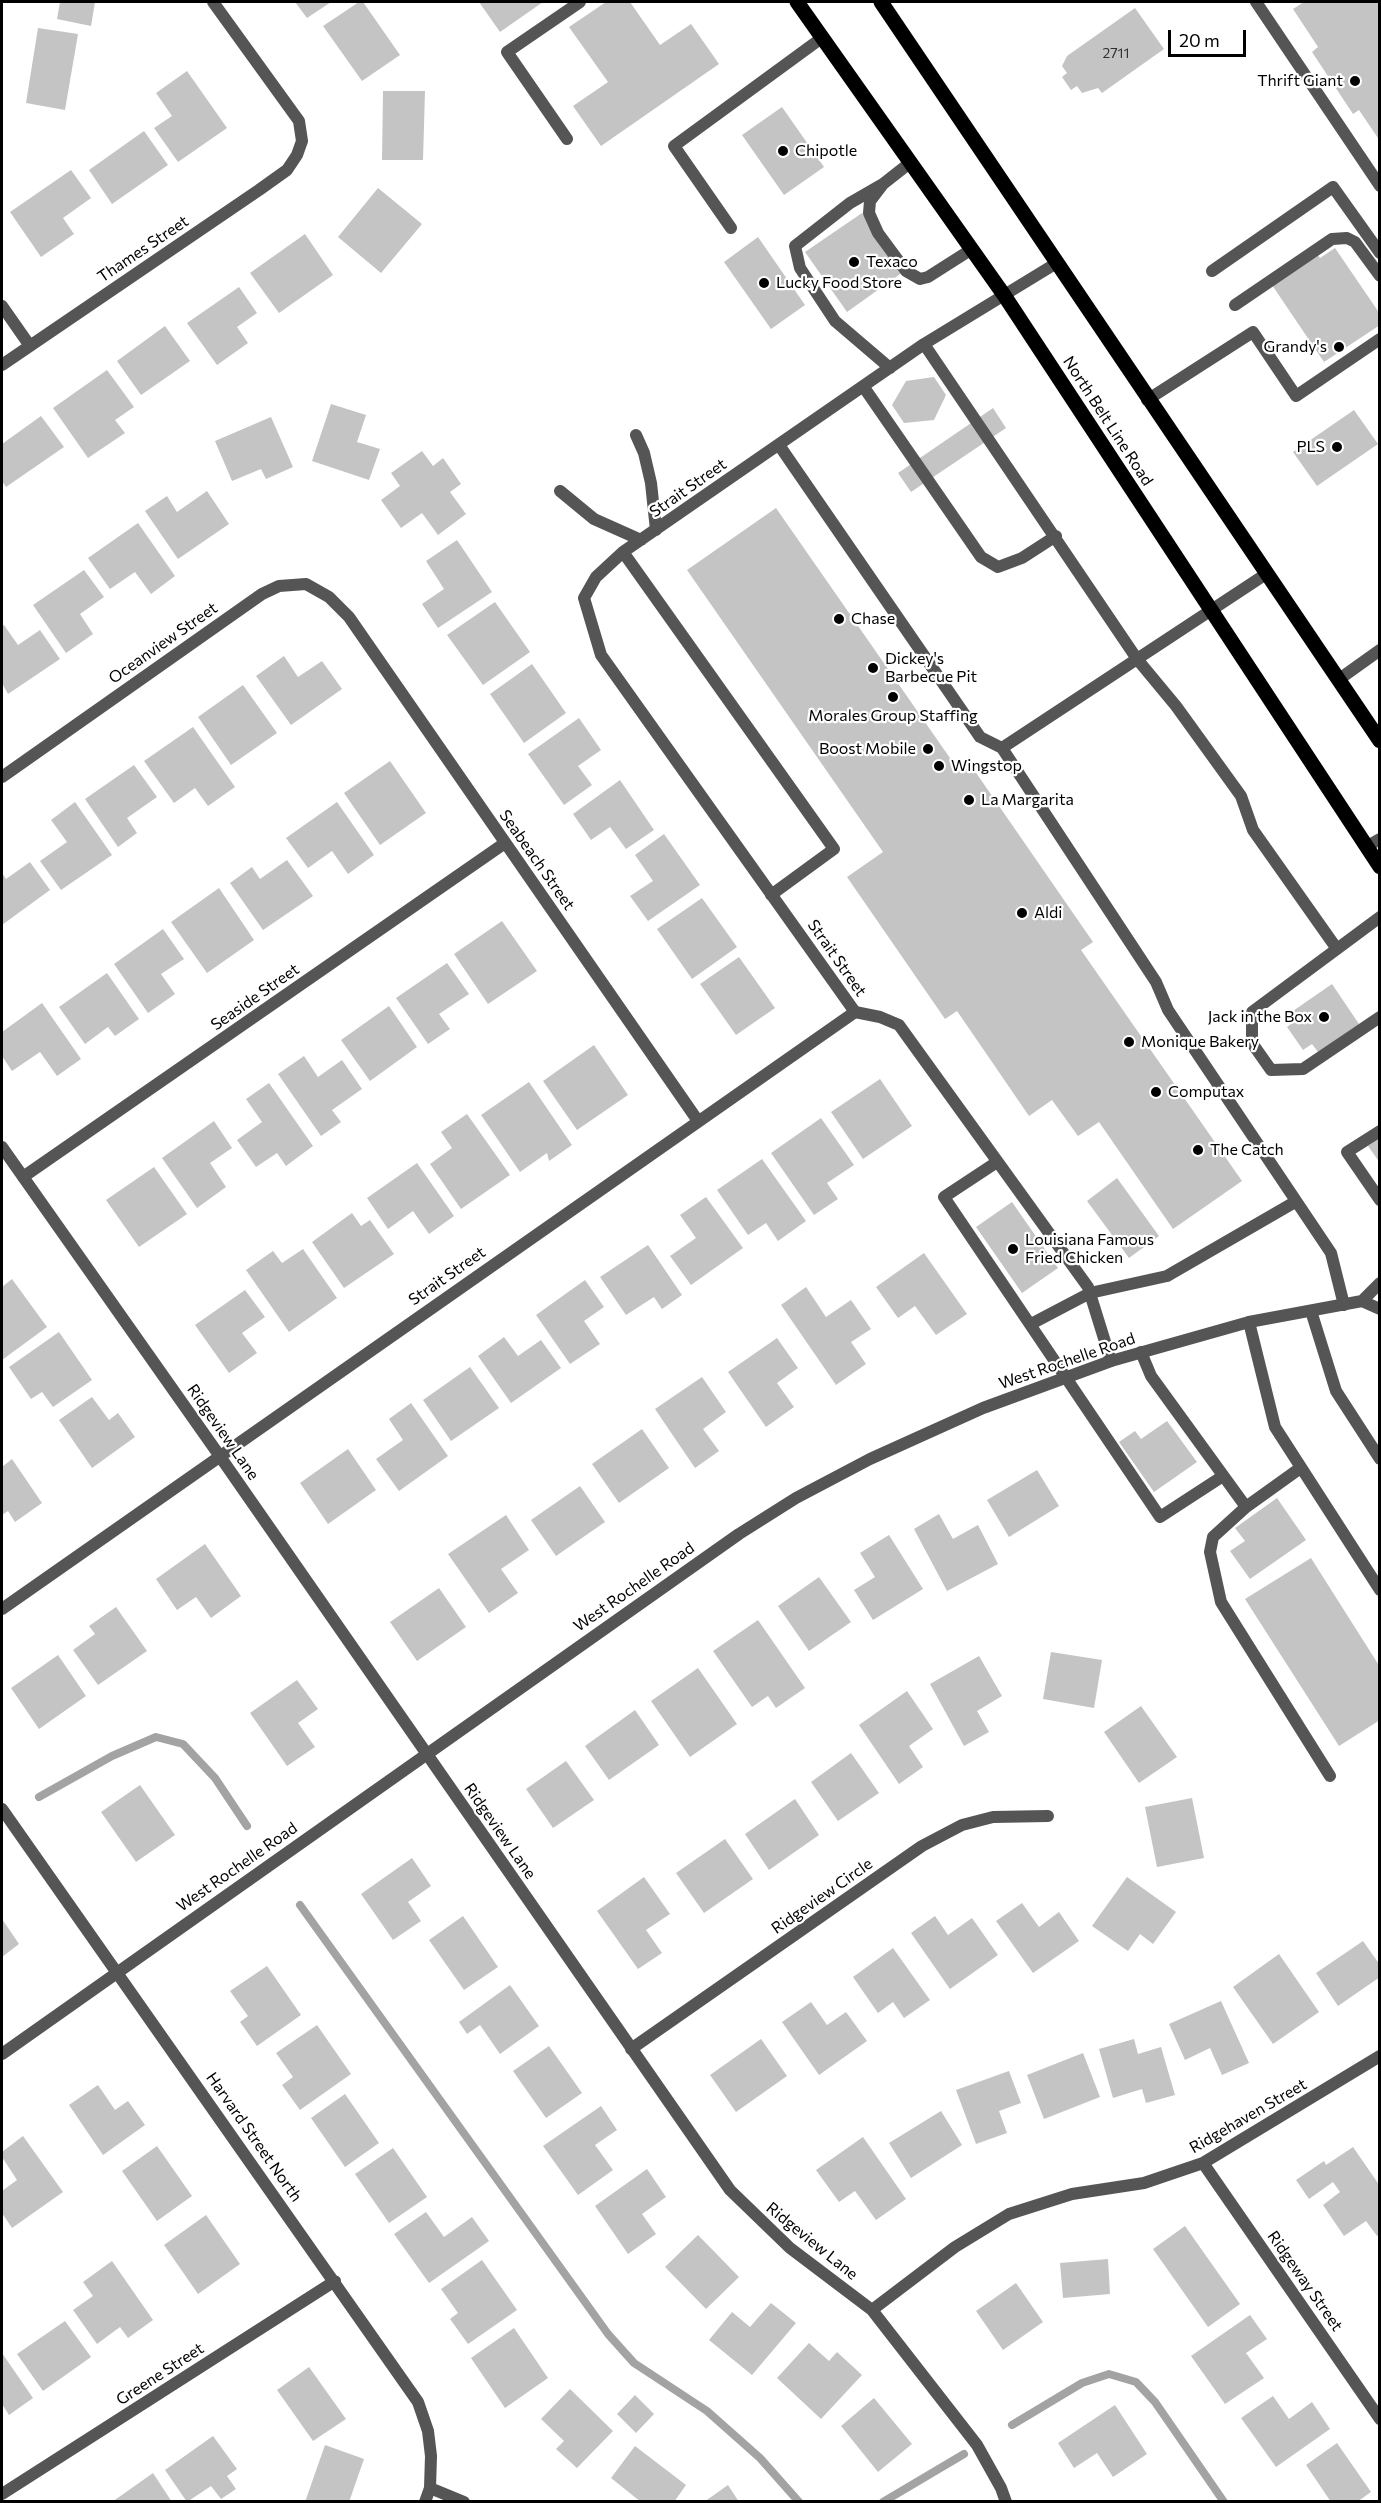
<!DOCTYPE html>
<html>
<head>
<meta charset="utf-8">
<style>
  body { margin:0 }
  #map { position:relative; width:1381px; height:2503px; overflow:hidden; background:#fff; font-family:Commissioner,sans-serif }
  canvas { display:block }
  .frame { position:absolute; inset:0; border:3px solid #000; pointer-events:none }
  .scale { position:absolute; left:1168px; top:30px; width:78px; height:27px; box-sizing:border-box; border:3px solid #000; border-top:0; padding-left:8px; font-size:18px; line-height:21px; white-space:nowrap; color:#000; -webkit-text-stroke:4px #fff; paint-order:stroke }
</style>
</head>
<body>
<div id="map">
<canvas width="1381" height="2503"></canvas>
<div class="frame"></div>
<div class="scale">20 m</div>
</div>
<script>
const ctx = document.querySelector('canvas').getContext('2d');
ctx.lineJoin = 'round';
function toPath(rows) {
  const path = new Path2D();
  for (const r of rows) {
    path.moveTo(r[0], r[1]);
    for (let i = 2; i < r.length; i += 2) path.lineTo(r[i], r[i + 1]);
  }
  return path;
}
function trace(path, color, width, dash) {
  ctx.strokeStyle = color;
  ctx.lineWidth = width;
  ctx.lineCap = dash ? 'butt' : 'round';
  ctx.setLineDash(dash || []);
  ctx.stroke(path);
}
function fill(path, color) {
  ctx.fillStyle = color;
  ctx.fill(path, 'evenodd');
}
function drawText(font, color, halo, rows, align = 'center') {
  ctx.font = font + ' Commissioner,sans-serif';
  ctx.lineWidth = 4.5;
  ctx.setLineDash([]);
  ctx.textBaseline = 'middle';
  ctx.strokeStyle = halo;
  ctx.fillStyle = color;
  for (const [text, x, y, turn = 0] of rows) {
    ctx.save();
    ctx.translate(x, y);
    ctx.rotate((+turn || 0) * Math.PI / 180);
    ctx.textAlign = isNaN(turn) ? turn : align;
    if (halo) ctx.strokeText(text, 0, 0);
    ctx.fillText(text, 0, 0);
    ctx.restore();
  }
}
const stream = toPath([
  [39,1797,112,1756,156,1737,183,1744,215,1778,247,1826],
  [300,1905,608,2334,634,2363,707,2411,760,2458,799,2502],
  [1012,2425,1082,2383,1109,2374,1136,2382,1155,2402,1224,2502],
  [883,2502,964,2454]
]);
const building = toPath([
  [60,2,95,2,91,26,57,19],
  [295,2,331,2,307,18],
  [359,2,363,2,400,55,362,81,323,26],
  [479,2,543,2,500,32],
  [606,2,630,2,660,45,691,24,719,64,601,146,573,106,608,82,569,27],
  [1304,2,1380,2,1380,141,1359,110,1353,114,1312,52,1318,47,1293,9],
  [1135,8,1164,49,1102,93,1098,88,1082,93,1077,86,1071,90,1062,77,1067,73,1062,66,1067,56],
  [38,28,78,34,65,110,26,103],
  [187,71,227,128,178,162,154,128,172,116,156,93],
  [383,91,425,91,423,160,382,160],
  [782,107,824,167,784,195,742,135],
  [144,131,168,165,112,204,89,170],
  [71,170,91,198,63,218,74,234,41,257,10,212],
  [378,188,422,224,381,273,338,237],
  [862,213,903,272,847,312,805,252],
  [305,234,333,275,279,313,250,273],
  [758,237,805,305,771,329,724,262],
  [1335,248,1380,314,1380,325,1324,362,1272,285,1318,255,1320,258],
  [239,287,257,313,237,327,248,343,217,365,187,323],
  [165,326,190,361,141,395,117,361],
  [107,370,134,407,115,420,125,433,88,458,53,408],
  [934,377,946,395,934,420,904,423,892,405,906,381],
  [331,404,366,415,357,442,380,449,369,480,312,461],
  [993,408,1006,428,911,492,898,473],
  [1354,410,1378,444,1317,486,1293,452],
  [41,416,64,447,6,487,2,481,2,444],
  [271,417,293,467,266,479,261,469,232,481,215,441],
  [422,451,433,466,443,458,461,484,450,492,466,514,438,535,422,513,401,528,381,500,400,486,391,473],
  [207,491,229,524,178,559,145,511,167,496,177,512],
  [776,508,959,771,970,764,1093,942,1081,950,1242,1181,1173,1229,1099,1122,1078,1136,1052,1100,1029,1116,957,1011,945,1019,847,877,883,852,687,570],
  [138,523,175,576,151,594,135,572,110,589,88,558],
  [457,540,492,592,438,628,422,604,444,589,426,561],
  [84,570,104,597,80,614,93,634,66,653,33,605],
  [495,602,530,652,483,685,447,635],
  [4,625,18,645,40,630,60,659,8,694,2,683,2,626],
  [284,656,298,677,322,661,342,689,291,725,256,676],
  [532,664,566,713,524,743,490,694],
  [243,685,277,733,231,765,198,717],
  [579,718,601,750,578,766,592,785,564,805,528,754],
  [193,727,235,787,208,806,195,788,174,803,144,761],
  [390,761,426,813,380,845,344,793],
  [134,765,157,797,127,818,137,833,118,847,85,799],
  [620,780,654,830,626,849,610,827,591,840,573,814],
  [75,802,112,855,61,890,40,861,67,842,51,820],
  [337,802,374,855,348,874,332,851,308,868,286,838],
  [664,834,700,885,648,921,630,896,653,881,635,855],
  [287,860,313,896,263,930,230,883,252,867,260,879],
  [30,862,50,890,2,925,2,873,6,879],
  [219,888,254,940,207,973,171,922],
  [702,898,737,947,692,979,657,929],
  [502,921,537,971,488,1004,454,954],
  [163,929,184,959,161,974,175,994,148,1013,114,964],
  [739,957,775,1008,736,1035,700,984],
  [447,963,469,994,439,1014,450,1029,428,1044,396,998],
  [107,973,139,1019,115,1036,108,1027,85,1044,59,1007],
  [1332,984,1359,1024,1318,1052,1312,1044,1303,1050,1287,1027,1296,1020,1290,1013],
  [42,1003,81,1059,57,1076,40,1052,12,1071,2,1056,2,1032],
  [389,1006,417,1047,370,1081,341,1040],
  [594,1045,628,1095,577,1130,543,1081],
  [304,1056,318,1077,342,1060,362,1089,332,1110,341,1122,321,1136,278,1074],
  [880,1079,912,1126,863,1159,831,1112],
  [529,1082,572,1145,549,1161,547,1153,520,1172,481,1115],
  [269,1083,313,1146,286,1166,277,1153,256,1167,237,1140,262,1122,246,1099],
  [467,1114,510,1175,461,1209,430,1164,452,1148,441,1132],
  [821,1118,854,1165,827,1183,838,1199,814,1215,771,1153],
  [214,1121,232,1148,210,1163,226,1187,197,1208,162,1158],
  [1380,1138,1380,1163,1368,1146],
  [762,1159,806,1221,778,1241,766,1223,748,1235,717,1190],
  [417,1163,454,1216,429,1234,413,1211,388,1229,367,1198],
  [154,1167,187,1214,139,1247,106,1200],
  [1117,1178,1159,1236,1129,1258,1087,1201],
  [706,1197,743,1248,691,1285,670,1256,696,1238,680,1215],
  [1012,1202,1058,1268,1022,1293,976,1227],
  [352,1213,361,1226,370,1220,394,1254,344,1288,312,1242],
  [648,1245,682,1295,662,1309,654,1297,626,1315,600,1277],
  [303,1249,337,1298,289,1332,246,1270,273,1251,282,1263],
  [924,1253,967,1314,936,1335,915,1306,898,1318,876,1287],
  [12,1279,47,1327,2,1360,2,1287],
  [585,1280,604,1307,584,1321,600,1344,570,1364,536,1315],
  [806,1287,826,1317,851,1300,871,1329,851,1342,866,1364,836,1385,781,1305],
  [245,1290,265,1317,242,1333,257,1353,229,1373,195,1325],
  [59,1332,92,1380,53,1407,42,1392,31,1399,9,1367],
  [504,1337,518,1356,541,1340,561,1368,511,1403,478,1356],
  [777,1338,798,1368,777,1383,794,1407,766,1427,728,1372],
  [470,1367,499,1408,451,1441,423,1400],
  [702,1377,726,1412,703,1429,719,1451,695,1468,655,1409],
  [92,1397,109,1420,118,1413,135,1437,92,1468,59,1420],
  [411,1403,448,1456,399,1491,376,1459,403,1440,389,1419],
  [1167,1421,1197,1462,1154,1492,1119,1442,1135,1431,1141,1439],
  [642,1429,669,1468,619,1503,592,1464],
  [348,1449,376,1490,328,1524,300,1483],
  [12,1459,42,1503,15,1522,8,1511,2,1515,2,1467],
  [1037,1470,1059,1506,1009,1537,987,1500],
  [580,1486,605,1522,556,1556,531,1520],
  [1277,1498,1306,1540,1250,1579,1230,1551,1245,1541,1235,1528],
  [939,1514,953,1539,978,1525,998,1564,947,1591,914,1529],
  [506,1515,529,1550,501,1569,518,1593,489,1613,448,1554],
  [889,1535,923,1589,873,1620,854,1590,875,1577,860,1553],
  [205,1544,241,1596,211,1618,196,1597,177,1610,156,1579],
  [1311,1558,1380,1667,1380,1720,1339,1746,1245,1599],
  [819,1577,851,1622,809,1651,778,1606],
  [439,1588,466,1627,417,1661,390,1622],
  [116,1607,147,1651,98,1685,73,1650,95,1634,89,1626],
  [758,1620,805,1688,776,1708,768,1696,752,1707,713,1651],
  [1051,1652,1102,1660,1094,1708,1043,1699],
  [58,1655,86,1696,39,1729,11,1688],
  [979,1656,1002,1696,977,1711,989,1732,964,1746,930,1684],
  [698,1668,737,1724,690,1757,651,1701],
  [297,1680,318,1709,298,1723,315,1747,287,1766,250,1713],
  [907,1691,933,1729,909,1746,923,1767,899,1784,859,1725],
  [1141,1706,1177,1757,1139,1783,1104,1732],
  [635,1710,659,1745,609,1780,585,1746],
  [851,1753,879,1793,838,1821,811,1782],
  [566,1761,594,1800,553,1828,526,1789],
  [140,1785,175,1835,136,1862,101,1812],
  [1192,1798,1204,1858,1157,1867,1145,1807],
  [795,1799,819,1835,769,1870,745,1834],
  [725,1839,753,1879,704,1913,676,1873],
  [412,1858,431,1886,408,1902,421,1921,393,1940,361,1894],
  [644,1877,670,1914,646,1930,662,1953,638,1969,597,1911],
  [1127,1877,1176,1912,1153,1944,1140,1934,1128,1951,1092,1926],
  [1022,1903,1039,1927,1059,1912,1079,1941,1033,1973,996,1921],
  [463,1916,498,1967,464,1990,429,1940],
  [935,1916,948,1935,972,1918,998,1955,950,1989,911,1933],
  [2,1919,19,1944,2,1957],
  [1363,1941,1380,1965,1380,1977,1338,2006,1316,1973],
  [893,1948,930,2000,904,2018,893,2002,878,2013,853,1977],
  [1279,1954,1319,2012,1273,2044,1233,1987],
  [267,1966,301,2015,257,2046,240,2022,248,2016,230,1991],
  [510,1985,539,2026,500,2054,480,2025,467,2034,459,2022],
  [1221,2001,1249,2063,1222,2075,1210,2048,1185,2060,1169,2024],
  [811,2002,827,2025,846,2012,867,2041,819,2075,782,2022],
  [317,2025,351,2074,300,2110,282,2085,293,2077,276,2053],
  [761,2039,787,2076,736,2112,710,2075],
  [1134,2039,1138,2054,1161,2047,1175,2095,1146,2103,1142,2089,1113,2098,1099,2049],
  [549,2046,582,2093,546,2118,513,2071],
  [1083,2053,1100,2097,1044,2119,1027,2075],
  [1009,2071,1021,2103,999,2111,1007,2133,976,2144,956,2090],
  [98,2085,115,2110,128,2101,145,2125,103,2155,69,2105],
  [345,2094,379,2143,345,2167,311,2118],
  [601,2106,617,2130,595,2145,613,2170,578,2195,543,2146],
  [941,2111,962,2145,911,2178,889,2143],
  [23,2136,63,2192,12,2228,2,2213,2,2191,17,2180,2,2157,2,2152],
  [863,2137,906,2199,876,2220,855,2191,839,2202,816,2170],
  [157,2146,192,2196,157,2221,122,2171],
  [1353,2147,1380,2186,1380,2234,1377,2236,1366,2221,1344,2236,1323,2205,1340,2192,1333,2182,1309,2199,1296,2180,1324,2161,1326,2165],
  [393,2148,427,2197,389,2223,355,2174],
  [647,2169,666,2197,642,2214,656,2234,628,2254,595,2206],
  [426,2212,444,2237,472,2217,489,2241,429,2283,394,2234],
  [206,2215,240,2264,198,2294,164,2245],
  [1185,2226,1240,2304,1208,2327,1153,2249],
  [698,2235,739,2277,706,2309,665,2267],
  [1108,2259,1110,2294,1063,2298,1060,2263],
  [482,2260,517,2310,468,2344,450,2319,458,2313,441,2289],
  [112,2261,153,2320,128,2338,120,2327,97,2344,73,2310,93,2296,83,2282],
  [1016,2283,1043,2322,1003,2350,976,2311],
  [771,2303,796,2323,752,2375,709,2340,732,2312,750,2327],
  [1250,2315,1267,2339,1246,2353,1264,2378,1225,2404,1191,2356],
  [65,2321,91,2357,43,2391,17,2354],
  [514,2328,548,2378,505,2408,471,2358],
  [809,2343,829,2361,837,2352,862,2375,821,2419,777,2378],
  [2,2353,33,2398,9,2415,2,2404],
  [309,2367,346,2419,313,2441,277,2390],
  [570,2389,613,2431,577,2468,556,2449,564,2441,541,2419],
  [635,2395,654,2414,636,2433,617,2414],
  [1273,2396,1289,2419,1312,2402,1330,2429,1276,2467,1241,2418],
  [874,2398,912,2444,878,2472,841,2426],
  [1115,2405,1147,2454,1113,2477,1097,2453,1074,2468,1058,2443],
  [213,2436,237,2469,227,2476,236,2489,221,2499,211,2486,187,2502,165,2470],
  [1337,2443,1371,2492,1357,2502,1331,2502,1306,2465],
  [325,2445,364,2459,349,2502,305,2502],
  [635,2446,686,2485,674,2502,641,2502,611,2478],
  [153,2473,172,2502,112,2502],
  [728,2485,739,2502,704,2502]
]);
const service = toPath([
  [1256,2,1380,186],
  [567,139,507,52,580,2],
  [911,162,883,184,870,201,869,213,878,233,906,271,920,279,928,277,972,249],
  [883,184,850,203,795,246,800,268,835,321,890,368],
  [731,228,674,146,823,37],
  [1055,264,924,344,623,552,596,577,584,598,601,655,855,1012,880,1017,899,1025,1088,1287,1111,1361],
  [1212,271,1333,187,1380,253],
  [1235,305,1332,239,1347,238,1355,242,1380,276],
  [924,344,1137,659,1176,706,1241,796,1253,830,1337,949],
  [863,386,981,557,998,567,1022,558,1056,536],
  [1147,400,1253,332,1296,396,1380,339],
  [636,435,644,453,651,483,656,530],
  [779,445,980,737,1002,748],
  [560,491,594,519,641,540],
  [623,552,834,849,771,895],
  [1266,574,1002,748,1156,982,1168,1010,1331,1253,1344,1305],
  [1338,680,1380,650],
  [1366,847,1380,839],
  [1380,917,1252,1012,1252,1043,1271,1070,1303,1069,1380,1017],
  [1380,1131,1347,1152,1380,1200],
  [997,1162,944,1197,1160,1517,1223,1476],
  [1311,1311,1336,1391,1380,1459],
  [1249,1322,1275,1427,1380,1590],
  [1031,1324,1090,1293,1167,1276,1295,1202],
  [1141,1352,1151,1376,1246,1507],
  [1299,1469,1246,1507,1213,1537,1210,1552,1221,1602,1330,1776]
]);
const minor = toPath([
  [2,306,30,346],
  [2,365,259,190,287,170,297,155,302,141,299,121,213,2],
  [2,777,262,594,279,586,306,584,329,597,349,617,698,1121],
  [2,1147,219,1455,730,2190,790,2248,872,2310,977,2445,1001,2488,1006,2502],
  [23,1177,505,843],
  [2,1609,855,1012],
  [2,1809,418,2402,428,2431,431,2456,430,2488,425,2502],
  [631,2049,922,1846,962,1825,993,1817,1048,1816],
  [1203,2163,1380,2419],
  [872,2310,955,2247,1009,2214,1072,2194,1144,2183,1203,2163,1380,2056],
  [430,2488,464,2502],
  [2,2494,335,2281]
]);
const tertiary = toPath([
  [1362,1301,1380,1283],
  [2,2054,739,1534,796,1498,870,1459,983,1408,1111,1361,1249,1322,1362,1301,1380,1309]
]);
const primary = toPath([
  [797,2,1004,295,1380,867],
  [881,2,1380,741]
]);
const markers = [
  [1355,81,6,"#000"],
  [783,151,6,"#000"],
  [854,262,6,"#000"],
  [764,283,6,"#000"],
  [1339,347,6,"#000"],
  [1337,447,6,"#000"],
  [839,619,6,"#000"],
  [873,668,6,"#000"],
  [893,697,6,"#000"],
  [928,749,6,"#000"],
  [939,766,6,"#000"],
  [969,800,6,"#000"],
  [1022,913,6,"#000"],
  [1324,1017,6,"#000"],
  [1129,1042,6,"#000"],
  [1156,1092,6,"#000"],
  [1198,1150,6,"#000"],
  [1013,1249,6,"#000"]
];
const numberNames = [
  ["2711",1116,53]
];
const poiNames = [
  ["Thrift Giant",1343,81,"right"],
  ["Chipotle",795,151],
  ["Texaco",866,262],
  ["Lucky Food Store",776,283],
  ["Grandy's",1327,347,"right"],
  ["PLS",1325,447,"right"],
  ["Chase",851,619],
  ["Dickey's",885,659],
  ["Barbecue Pit",885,677],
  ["Morales Group Staffing",893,716,"center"],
  ["Boost Mobile",916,749,"right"],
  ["Wingstop",951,766],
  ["La Margarita",981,800],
  ["Aldi",1034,913],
  ["Jack in the Box",1312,1017,"right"],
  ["Monique Bakery",1141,1042],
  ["Computax",1168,1092],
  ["The Catch",1210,1150],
  ["Louisiana Famous",1025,1240],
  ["Fried Chicken",1025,1258]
];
const streetNames = [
  ["Thames Street",143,249,-34],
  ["North Belt Line Road",1108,421,57],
  ["Strait Street",688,488,-35],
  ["Oceanview Street",163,643,-35],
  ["Seabeach Street",537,860,55],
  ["Strait Street",837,958,55],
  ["Seaside Street",255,997,-35],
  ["Strait Street",447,1276,-35],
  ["West Rochelle Road",1067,1361,-19],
  ["Ridgeview Lane",223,1432,55],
  ["West Rochelle Road",634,1587,-35],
  ["Ridgeview Lane",500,1831,55],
  ["West Rochelle Road",237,1867,-35],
  ["Ridgeview Circle",822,1896,-35],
  ["Ridgehaven Street",1248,2116,-30],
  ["Harvard Street North",254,2137,55],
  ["Ridgeview Lane",812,2241,39],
  ["Ridgeway Street",1305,2281,55],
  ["Greene Street",160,2374,-33]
];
trace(stream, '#a3a3a3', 8);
fill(building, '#c4c4c4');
trace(service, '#555', 12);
trace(minor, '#555', 12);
trace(tertiary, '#555', 12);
trace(primary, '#000', 15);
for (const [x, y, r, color] of markers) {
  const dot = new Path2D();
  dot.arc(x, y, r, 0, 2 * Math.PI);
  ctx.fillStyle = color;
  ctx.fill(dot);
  trace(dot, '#fff', 2);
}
drawText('14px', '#313131', null, numberNames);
drawText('16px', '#000', '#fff', poiNames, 'left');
drawText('16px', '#000', '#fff', streetNames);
</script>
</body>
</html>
